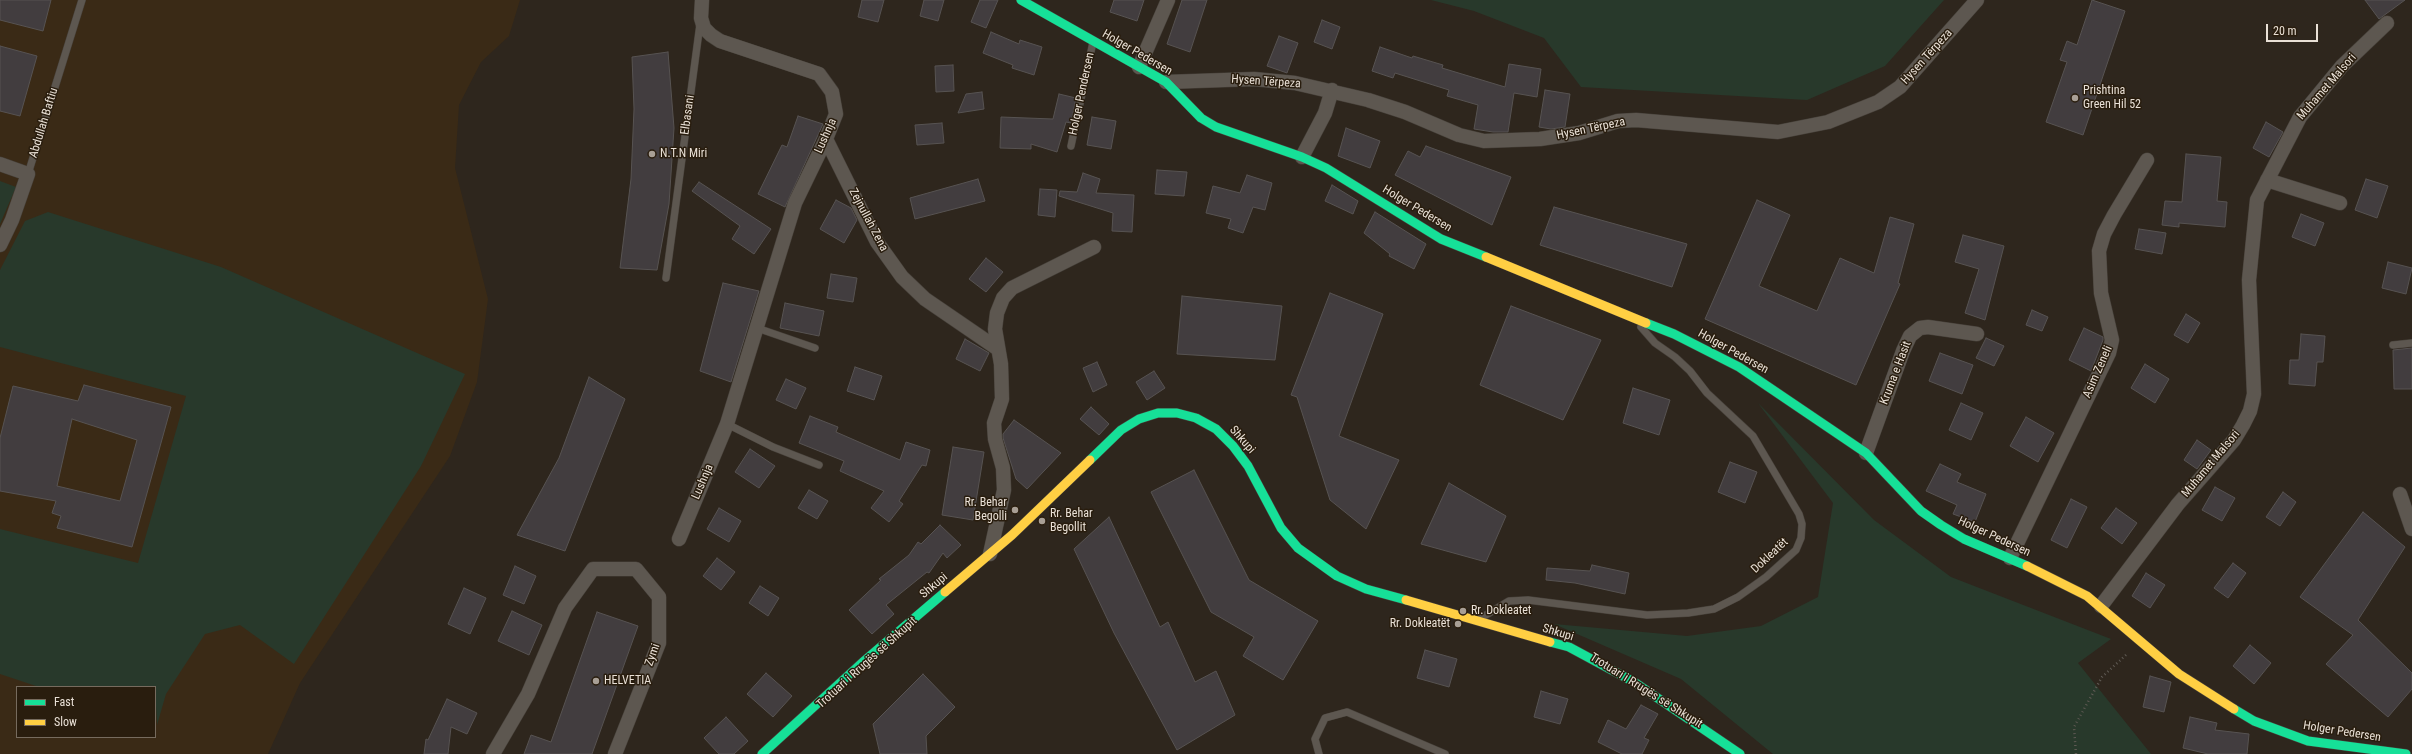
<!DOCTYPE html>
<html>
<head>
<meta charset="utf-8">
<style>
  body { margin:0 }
  #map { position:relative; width:2412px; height:754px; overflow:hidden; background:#2e261d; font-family:"Roboto Condensed",sans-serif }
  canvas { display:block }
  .legend { position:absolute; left:16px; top:686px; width:140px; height:52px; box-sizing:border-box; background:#291d0e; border:1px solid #766b5e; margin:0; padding:5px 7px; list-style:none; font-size:12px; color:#e9e0d6 }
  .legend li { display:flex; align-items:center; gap:8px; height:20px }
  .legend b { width:20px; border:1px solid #766b5e }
  .scale { position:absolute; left:2266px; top:24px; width:52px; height:18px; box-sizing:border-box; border:2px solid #e9e0d6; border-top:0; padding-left:5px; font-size:12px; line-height:14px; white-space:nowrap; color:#e9e0d6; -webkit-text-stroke:3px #291d0e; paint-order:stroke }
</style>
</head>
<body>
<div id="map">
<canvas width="2412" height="754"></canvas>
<ul class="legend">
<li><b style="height:5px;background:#16e098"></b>Fast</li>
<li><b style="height:5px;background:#ffcf43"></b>Slow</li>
</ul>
<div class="scale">20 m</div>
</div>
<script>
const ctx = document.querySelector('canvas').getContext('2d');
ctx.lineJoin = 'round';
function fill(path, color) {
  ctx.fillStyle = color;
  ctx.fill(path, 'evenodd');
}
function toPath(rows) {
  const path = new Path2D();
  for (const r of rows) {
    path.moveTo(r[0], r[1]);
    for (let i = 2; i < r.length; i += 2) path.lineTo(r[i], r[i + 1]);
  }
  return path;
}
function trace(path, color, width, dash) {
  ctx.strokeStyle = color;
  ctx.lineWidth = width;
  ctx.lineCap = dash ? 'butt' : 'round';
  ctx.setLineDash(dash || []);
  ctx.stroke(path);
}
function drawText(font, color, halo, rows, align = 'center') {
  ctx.font = font + ' "Roboto Condensed",sans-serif';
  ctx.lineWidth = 3;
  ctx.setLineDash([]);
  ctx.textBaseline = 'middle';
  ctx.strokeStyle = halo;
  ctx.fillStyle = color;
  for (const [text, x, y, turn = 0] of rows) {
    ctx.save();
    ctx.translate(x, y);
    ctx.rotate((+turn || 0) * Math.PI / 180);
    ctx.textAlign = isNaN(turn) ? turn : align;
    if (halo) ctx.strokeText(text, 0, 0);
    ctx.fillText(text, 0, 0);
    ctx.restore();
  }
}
const built = toPath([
  [0,0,520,0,509,36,481,62,459,105,455,168,488,299,477,382,450,456,300,683,268,754,0,754],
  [17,687,155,687,155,737,17,737]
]);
const green = toPath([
  [1431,0,1944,0,1885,66,1807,100,1581,87,1544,38,1474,11],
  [0,181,16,187,0,224],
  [48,212,221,267,465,374,421,466,294,664,240,625,205,634,166,694,157,725,155,687,39,687,0,674,0,529,138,563,186,396,0,347,0,270,25,221],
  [1758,403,1874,520,1951,577,2111,639,2078,663,2151,754,1773,754,1681,679,1554,624,1687,636,1761,626,1818,597,1833,503]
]);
const building = toPath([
  [0,0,51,0,43,31,0,20,0,0],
  [862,0,884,0,878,22,858,17,862,0],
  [924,0,944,0,938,21,920,16,924,0],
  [980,0,998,0,986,28,971,22,980,0],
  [1114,0,1144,0,1137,21,1110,12,1114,0],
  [1182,0,1207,0,1190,52,1167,44,1182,0],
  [2092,0,2125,11,2083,135,2046,122,2067,62,2060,60,2067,41,2077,45,2092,0],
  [2365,0,2405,0,2379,19,2365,0],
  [1322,20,1340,27,1332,49,1314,42,1322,20],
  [991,32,1019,44,1020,40,1042,47,1034,75,1012,68,1013,65,983,53,991,32],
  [1279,36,1298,43,1287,73,1267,66,1279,36],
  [0,46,37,56,20,116,0,111,0,46],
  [1380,47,1412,58,1413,56,1443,65,1442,68,1505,87,1509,64,1541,69,1537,97,1514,93,1508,132,1493,132,1474,129,1478,105,1447,96,1449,90,1395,73,1393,78,1372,71,1380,47],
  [668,52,674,128,669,204,657,270,620,268,631,179,634,109,632,57,668,52],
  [953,65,954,91,936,92,935,66,953,65],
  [1545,90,1570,94,1565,127,1551,129,1539,127,1545,90],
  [982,92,984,109,958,113,966,94,982,92],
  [1059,94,1076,98,1071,123,1066,122,1057,152,1031,144,1031,149,1000,148,1001,117,1053,119,1059,94],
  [798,116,823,124,785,207,758,194,782,145,787,147,798,116],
  [1092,117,1116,121,1111,149,1087,145,1092,117],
  [2266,122,2283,132,2269,157,2253,148,2266,122],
  [942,123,944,143,917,145,915,125,942,123],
  [1346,128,1380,141,1370,168,1338,156,1346,128],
  [1426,146,1511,177,1492,225,1395,175,1408,151,1420,157,1426,146],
  [2186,154,2221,157,2217,201,2227,202,2225,227,2179,223,2179,227,2162,225,2165,201,2182,202,2186,154],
  [1157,170,1187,172,1184,196,1155,194,1157,170],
  [1083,173,1100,179,1096,193,1134,195,1132,232,1112,231,1113,213,1059,196,1060,191,1077,192,1083,173],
  [1247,175,1272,183,1265,210,1253,207,1243,233,1228,228,1231,219,1206,213,1213,186,1240,193,1247,175],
  [978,179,985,201,915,219,910,198,978,179],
  [2366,179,2388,186,2377,218,2355,210,2366,179],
  [699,182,771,229,754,254,732,239,740,226,692,191,699,182],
  [1332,185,1358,201,1353,214,1325,201,1332,185],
  [1040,189,1057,190,1055,217,1038,215,1040,189],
  [836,200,851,208,857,220,844,243,820,229,836,200],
  [1757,200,1790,215,1759,286,1817,311,1840,258,1874,273,1890,217,1914,224,1898,283,1900,284,1856,385,1705,319,1757,200],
  [1554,207,1687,244,1672,287,1540,245,1554,207],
  [1375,212,1426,244,1414,269,1389,256,1390,254,1364,233,1375,212],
  [2301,214,2324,223,2315,246,2292,237,2301,214],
  [2139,229,2166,233,2162,254,2135,249,2139,229],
  [1963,235,2004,246,1985,320,1965,313,1979,269,1955,262,1963,235],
  [986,258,1003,272,986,292,969,279,986,258],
  [2388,262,2412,268,2406,294,2382,288,2388,262],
  [831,274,857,278,853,302,827,298,831,274],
  [723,283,759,291,731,382,700,371,723,283],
  [1330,293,1383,314,1339,436,1399,460,1366,529,1330,500,1297,397,1291,395,1330,293],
  [1182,296,1282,306,1275,360,1177,354,1182,296],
  [785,303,824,311,819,336,780,328,785,303],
  [1511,306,1601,340,1563,420,1480,385,1511,306],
  [2032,310,2048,317,2042,331,2026,325,2032,310],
  [2186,314,2200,323,2188,343,2174,335,2186,314],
  [2084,328,2103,337,2103,340,2091,371,2069,360,2084,328],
  [2301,334,2325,336,2323,362,2317,362,2315,386,2289,384,2290,360,2299,360,2301,334],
  [1986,338,2004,346,1994,366,1976,358,1986,338],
  [965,339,989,353,980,371,956,359,965,339],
  [2412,348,2412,389,2394,389,2393,350,2412,348],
  [1940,353,1973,365,1962,394,1929,381,1940,353],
  [1097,362,1107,385,1093,392,1083,368,1097,362],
  [2145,364,2169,379,2155,403,2131,388,2145,364],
  [855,367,882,376,874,400,847,391,855,367],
  [1154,371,1165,388,1147,400,1136,382,1154,371],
  [589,377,625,399,565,551,517,535,559,458,589,377],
  [786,379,806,388,796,409,776,400,786,379],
  [84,385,171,407,132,547,57,528,61,516,52,513,56,501,0,491,0,438,13,386,78,401,84,385],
  [72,419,137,440,120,501,57,486,72,419],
  [1633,388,1670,400,1659,435,1623,423,1633,388],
  [1961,403,1983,413,1971,440,1949,430,1961,403],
  [1091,407,1109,424,1099,435,1080,419,1091,407],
  [810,416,838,427,836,432,900,460,906,442,930,450,926,466,922,465,899,501,903,504,889,522,871,508,884,491,840,471,844,461,799,443,810,416],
  [2026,417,2054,433,2038,462,2010,446,2026,417],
  [1014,420,1061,453,1027,489,1016,479,1003,438,1003,434,1014,420],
  [2197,440,2211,450,2197,469,2184,460,2197,440],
  [953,447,984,452,973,520,942,515,953,447],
  [750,449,775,466,759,488,735,472,750,449],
  [1730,462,1757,472,1745,503,1718,492,1730,462],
  [1940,464,1961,474,1957,482,1986,494,1975,522,1953,514,1957,505,1926,491,1940,464],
  [1194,470,1249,580,1318,621,1283,680,1243,656,1254,637,1211,612,1151,492,1194,470],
  [1449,483,1506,516,1486,562,1421,544,1449,483],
  [2215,487,2235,498,2222,521,2202,510,2215,487],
  [809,490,828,501,817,519,798,508,809,490],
  [2283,492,2296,502,2280,526,2266,517,2283,492],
  [2071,499,2087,507,2067,548,2051,540,2071,499],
  [719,508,741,521,729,542,707,529,719,508],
  [2116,508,2137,523,2122,544,2101,528,2116,508],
  [2363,512,2405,547,2358,620,2412,673,2412,689,2388,717,2326,664,2353,635,2300,597,2363,512],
  [1109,517,1160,627,1168,622,1195,682,1216,671,1235,715,1177,750,1114,633,1074,549,1109,517],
  [940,525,961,545,947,558,943,553,929,573,927,572,886,605,894,614,872,634,849,610,881,580,879,579,909,555,918,542,921,544,940,525],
  [717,558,735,572,721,590,703,576,717,558],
  [2233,563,2246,573,2228,598,2214,588,2233,563],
  [1592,565,1629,573,1625,594,1575,583,1546,580,1547,568,1590,571,1592,565],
  [515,566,536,576,524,604,503,595,515,566],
  [2146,573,2165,585,2150,608,2132,596,2146,573],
  [760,586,779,598,768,616,749,603,760,586],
  [464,588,486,598,470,634,448,624,464,588],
  [512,611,542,625,529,655,498,641,512,611],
  [597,612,638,626,592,754,524,754,531,735,551,742,597,612],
  [2250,645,2271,663,2254,684,2233,666,2250,645],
  [1425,650,1457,659,1449,687,1417,678,1425,650],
  [766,673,792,696,773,717,747,694,766,673],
  [923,674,955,707,926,736,927,754,880,754,873,724,923,674],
  [2150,676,2171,682,2164,712,2143,707,2150,676],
  [1541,691,1568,699,1560,724,1534,717,1541,691],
  [447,699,477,713,467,734,451,727,448,754,424,754,426,739,428,740,447,699],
  [1641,705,1658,714,1644,738,1649,740,1642,754,1622,754,1598,742,1608,720,1626,729,1641,705],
  [726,717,748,741,734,754,719,754,704,738,726,717],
  [2190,717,2217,723,2215,730,2249,734,2247,754,2208,754,2183,748,2190,717]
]);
const path = toPath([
  [2076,754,2074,727,2102,677,2127,654]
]);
const lane = toPath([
  [1071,146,1093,42],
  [28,174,82,0],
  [666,278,700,24],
  [757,328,815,348],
  [2393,345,2412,343],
  [727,424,773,447,819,465],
  [1481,618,1509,601,1528,600,1647,615,1688,613,1714,609,1738,597,1766,577,1796,550,1801,538,1802,524,1799,514,1753,436,1707,393,1690,371,1675,357,1655,343,1641,327],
  [1319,754,1315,739,1325,718,1347,712,1445,754]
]);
const street = toPath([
  [1139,67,1168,0],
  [1166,82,1254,79,1295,83,1368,100,1405,112,1459,135,1484,141,1540,139,1579,133,1618,121,1636,120,1778,132,1828,122,1878,102,1900,87,1977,0],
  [826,139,877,242,902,277,925,299,998,349],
  [1302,157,1325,113,1332,90],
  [0,164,28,174,12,220,0,245],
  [2267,180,2340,203],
  [1866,453,1903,351,1910,336,1920,328,1928,327,1977,334],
  [2400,494,2412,529],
  [679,539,727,424,795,203,826,139,836,114,832,92,819,74,720,41,711,35,704,28,701,18,702,0],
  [990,554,1004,490,1003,468,995,439,994,423,1002,399,1001,364,995,329,997,313,1003,298,1012,288,1094,247],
  [2010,558,2109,353,2112,340,2101,293,2099,251,2104,234,2114,215,2147,160],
  [2101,606,2178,504,2234,440,2243,425,2250,411,2254,394,2249,280,2257,200,2300,117,2342,66,2387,23],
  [493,754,528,694,565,608,593,569,636,569,659,597,659,643,615,754]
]);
const fast = toPath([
  [1021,0,1166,82,1201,118,1216,127,1302,157,1326,168,1441,239,1486,257],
  [1646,323,1674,334,1739,367,1866,453,1921,511,1941,525,1964,539,2027,566],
  [1090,460,1121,430,1139,419,1158,413,1177,413,1196,418,1216,429,1233,446,1248,466,1281,528,1298,548,1337,576,1366,589,1406,600],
  [1550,642,1569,647,1634,682,1740,754],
  [2234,709,2254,721,2308,741,2406,754],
  [762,754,863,662,945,592]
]);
const slow = toPath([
  [1486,257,1646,323],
  [2027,566,2087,596,2179,674,2234,709],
  [945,592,1012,535,1090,460],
  [1406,600,1550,642]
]);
const markers = [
  [2075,98,4,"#a89f95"],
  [652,154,4,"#a89f95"],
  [1015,510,4,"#a89f95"],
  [1042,521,4,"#a89f95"],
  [1463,611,4,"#a89f95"],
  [1458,624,4,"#a89f95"],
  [596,681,4,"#a89f95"]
];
const streetNames = [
  ["Holger Pedersen",1137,53,30],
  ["Hysen Tërpeza",1927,57,-48],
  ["Hysen Tërpeza",1266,82,4],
  ["Muhamet Malsori",2327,87,-49],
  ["Holger Pendersen",1082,94,-78],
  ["Elbasani",688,115,-82],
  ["Abdullah Baftiu",44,123,-73],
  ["Hysen Tërpeza",1591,129,-12],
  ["Lushnja",826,136,-66],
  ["Holger Pedersen",1417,209,31],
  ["Zejnullah Zena",868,220,62],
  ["Holger Pedersen",1733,352,29],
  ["Asim Zeneli",2098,372,-66],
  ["Kruma e Hasit",1896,373,-69],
  ["Shkupi",1242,440,49],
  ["Muhamet Malsori",2211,464,-50],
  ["Lushnja",703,482,-67],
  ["Holger Pedersen",1994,537,25],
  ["Dokleatët",1770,556,-43],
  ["Shkupi",934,586,-40],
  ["Shkupi",1558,633,17],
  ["Zymi",653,655,-71],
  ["Trotuari i Rrugës së Shkupit",867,663,-42],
  ["Trotuari i Rrugës së Shkupit",1646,691,32],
  ["Holger Pedersen",2342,732,9]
];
const poiNames = [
  ["Prishtina",2083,91],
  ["Green Hil 52",2083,105],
  ["N.T.N Miri",660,154],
  ["Rr. Behar",1007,503,"right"],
  ["Begolli",1007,517,"right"],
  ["Rr. Behar",1050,514],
  ["Begollit",1050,528],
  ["Rr. Dokleatet",1471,611],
  ["Rr. Dokleatët",1450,624,"right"],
  ["HELVETIA",604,681]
];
fill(built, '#3a2a16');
fill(green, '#28392b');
fill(building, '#423d3f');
trace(building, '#575352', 1);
trace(lane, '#47413a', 8);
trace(street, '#47413a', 15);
trace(fast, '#47413a', 10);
trace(slow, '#47413a', 10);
trace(path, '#5e5953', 2.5, [1, 3]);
trace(lane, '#5d5750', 7);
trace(street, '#5d5750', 14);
trace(fast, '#16e098', 9);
trace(slow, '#ffcf43', 9);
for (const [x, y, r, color] of markers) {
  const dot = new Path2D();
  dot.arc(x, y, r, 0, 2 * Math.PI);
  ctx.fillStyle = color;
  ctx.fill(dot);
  trace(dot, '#291d0e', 1.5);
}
drawText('12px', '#e9e0d6', '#291d0e', streetNames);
drawText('12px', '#e9e0d6', '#291d0e', poiNames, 'left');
</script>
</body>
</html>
